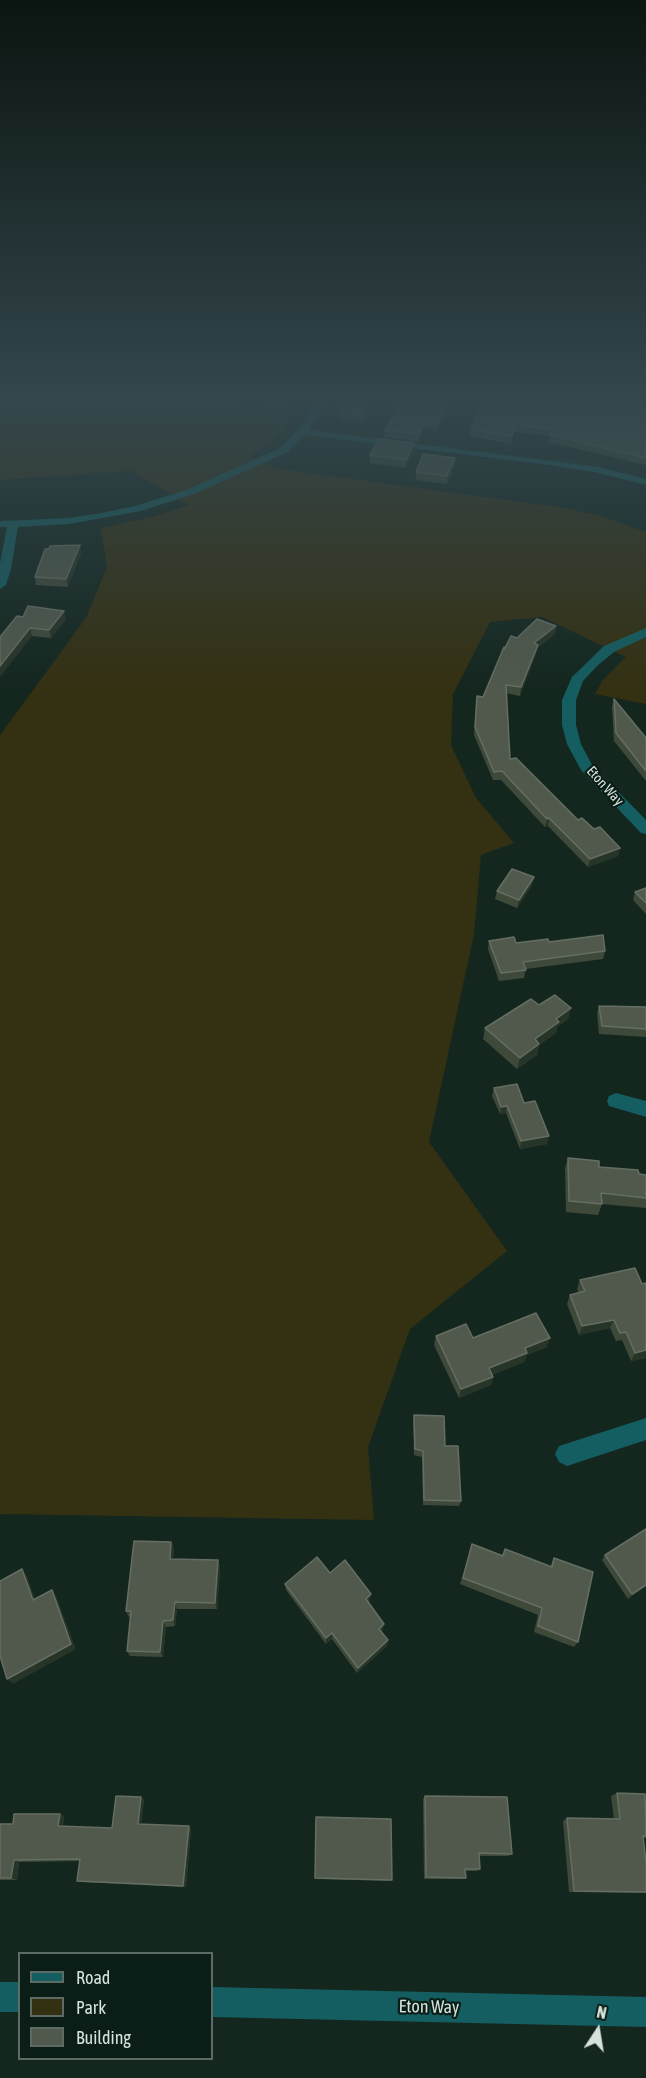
<!DOCTYPE html>
<html>
<head>
<meta charset="utf-8">
<style>
  body { margin:0 }
  #map { position:relative; width:646px; height:2078px; overflow:hidden; background:#14271f; font-family:"Asap Condensed",sans-serif }
  canvas { display:block }
  .legend { position:absolute; left:18px; top:1952px; width:195px; height:108px; box-sizing:border-box; background:#0a1d16; border:2px solid #5c6c65; margin:0; padding:8px 10px; list-style:none; font-size:18px; color:#d6e2dc }
  .legend li { display:flex; align-items:center; gap:12px; height:30px }
  .legend b { width:30px; border:2px solid #5c6c65 }
  .north { position:absolute; left:568px; top:2000px; width:60px; height:60px; -webkit-text-stroke:4px #0a1d16; paint-order:stroke; rotate:12deg; font-size:16px; font-weight:700; line-height:24px; text-align:center; color:#d6e2dc }
  .north::after { content:''; display:block; margin:auto; width:21px; height:27px; background:#d6e2dc; clip-path:polygon(50% 0,100% 100%,50% 72%,0 100%) }
</style>
</head>
<body>
<div id="map">
<canvas width="646" height="2078"></canvas>
<ul class="legend">
<li><b style="height:8px;background:#145d60"></b>Road</li>
<li><b style="height:16px;background:#343012"></b>Park</li>
<li><b style="height:16px;background:#50594c"></b>Building</li>
</ul>
<div class="north">N</div>
</div>
<script>
const ctx = document.querySelector('canvas').getContext('2d');
ctx.lineJoin = 'round';
function fill(path, color) {
  ctx.fillStyle = color;
  ctx.fill(path, 'evenodd');
}
function toPath(rows) {
  const path = new Path2D();
  for (const r of rows) {
    path.moveTo(r[0], r[1]);
    for (let i = 2; i < r.length; i += 2) path.lineTo(r[i], r[i + 1]);
  }
  return path;
}
function trace(path, color, width, dash) {
  ctx.strokeStyle = color;
  ctx.lineWidth = width;
  ctx.lineCap = dash ? 'butt' : 'round';
  ctx.setLineDash(dash || []);
  ctx.stroke(path);
}
function drawText(font, color, halo, rows, align = 'center') {
  ctx.font = font + ' "Asap Condensed",sans-serif';
  ctx.lineWidth = 4.5;
  ctx.setLineDash([]);
  ctx.textBaseline = 'middle';
  ctx.strokeStyle = halo;
  ctx.fillStyle = color;
  for (const [text, x, y, turn = 0] of rows) {
    ctx.save();
    ctx.translate(x, y);
    ctx.rotate((+turn || 0) * Math.PI / 180);
    ctx.textAlign = isNaN(turn) ? turn : align;
    if (halo) ctx.strokeText(text, 0, 0);
    ctx.fillText(text, 0, 0);
    ctx.restore();
  }
}
const green = toPath([
  [0,399,235,399,251,414,290,419,274,440,249,456,280,469,558,507,597,515,646,532,646,704,595,694,602,681,626,657,542,617,490,622,453,694,451,745,476,798,514,843,481,855,474,934,429,1142,507,1251,410,1329,368,1447,374,1520,0,1514,0,735,86,618,107,567,101,528,152,517,189,505,132,471,0,480]
]);
const minor = toPath([
  [318,399,328,399,309,430,599,467,646,479,646,485,599,473,550,465,304,435,288,452,194,494,141,511,69,524,18,527,11,569,6,585,0,589,0,563,7,527,0,527,0,521,69,518,102,513,135,506,186,490,280,448,298,430,318,399],
  [623,399,646,399,646,405,624,401,623,399],
  [646,628,646,637,614,652,597,666,583,681,576,700,576,725,581,744,592,765,646,820,646,834,641,833,581,770,567,744,562,725,562,700,572,677,604,646,646,628],
  [616,1093,646,1101,646,1117,609,1106,607,1101,609,1096,616,1093],
  [646,1418,646,1440,567,1466,559,1462,555,1454,559,1446,646,1418],
  [0,1982,20,1982,20,2012,0,2012,0,1982],
  [212,1987,646,1997,646,2027,212,2017,212,1987]
]);
const wall = toPath([
  [261,399,288,399,282,409,262,406],
  [372,399,362,422,340,419,340,412],
  [452,399,437,430,425,427,418,442,384,437,385,430],
  [646,407,646,465,548,442,549,436,514,432,511,444,470,436,471,429],
  [414,451,406,468,370,463,370,455],
  [455,458,455,466,447,484,416,480,416,472],
  [81,553,68,587,36,585,35,577],
  [23,617,66,619,51,638,32,636],
  [556,626,555,634,537,648,536,653,520,696,506,693,510,759,578,820,594,829,620,848,618,856,588,867,548,826,545,827,501,780,493,780,474,735,476,704,483,697,504,650,517,638],
  [614,699,646,738,646,781,614,741,612,707],
  [532,885,517,908,495,899,497,891],
  [646,888,646,914,633,900,635,892],
  [489,941,516,943,549,942,605,951,603,959,526,969,524,978,499,981,488,949],
  [539,1005,571,1008,568,1019,557,1027,556,1033,539,1045,537,1055,517,1069,483,1039,485,1028],
  [599,1006,646,1007,646,1037,599,1034,597,1013],
  [494,1088,524,1103,547,1144,520,1149,506,1113,500,1114,492,1096],
  [568,1158,599,1167,646,1175,646,1208,602,1204,598,1215,566,1212,565,1168],
  [580,1280,646,1283,646,1358,631,1361,622,1340,616,1341,610,1328,579,1335,567,1304,570,1295,579,1293,577,1289],
  [436,1336,473,1338,547,1347,527,1355,524,1362,492,1375,493,1377,491,1385,459,1398,434,1345],
  [414,1415,445,1446,461,1501,459,1506,423,1505,422,1457,414,1455,413,1421],
  [646,1529,646,1586,628,1599,602,1560,605,1555],
  [171,1542,174,1549,173,1559,218,1560,220,1567,217,1609,177,1609,175,1626,166,1627,163,1657,130,1656,127,1651,131,1617,129,1617,126,1611],
  [472,1544,502,1555,505,1549,550,1567,554,1558,578,1642,574,1647,534,1632,538,1615,460,1584],
  [330,1573,370,1600,368,1603,383,1630,381,1632,387,1646,357,1673,332,1639,326,1644,286,1590,285,1584],
  [617,1793,646,1800,646,1838,643,1838,646,1893,569,1892,563,1821,567,1818,614,1819,611,1796],
  [425,1796,512,1854,508,1856,479,1856,480,1869,477,1871,465,1871,466,1878,463,1879,424,1879,423,1799],
  [141,1797,144,1800,141,1824,191,1829,186,1887,81,1882,77,1881,80,1861,19,1862,17,1880,0,1880,0,1824,13,1824,64,1816,63,1826,112,1828],
  [316,1817,392,1880,391,1881,315,1879]
]);
const shadedWall = toPath([
  [283,399,288,399,282,409,282,401],
  [369,399,372,399,362,422,363,414],
  [449,399,452,399,437,430,438,422],
  [426,420,425,427,418,442,419,434],
  [414,443,414,451,406,468,406,460],
  [455,458,455,466,447,484,447,476],
  [80,545,81,553,68,587,66,579],
  [64,611,66,619,51,638,49,630],
  [556,626,555,634,537,648,536,653,520,696,521,687,534,643],
  [30,628,32,636,0,677,0,666],
  [549,818,548,826,545,827,547,819],
  [620,848,618,856,588,867,590,859],
  [534,877,532,885,517,908,519,900],
  [571,1008,568,1019,557,1027,556,1033,539,1045,537,1055,517,1069,520,1058,535,1039,556,1019],
  [507,1106,506,1113,500,1114,501,1107],
  [549,1136,547,1144,520,1149,521,1141],
  [614,1320,610,1328,579,1335,582,1326],
  [550,1338,547,1347,527,1355,524,1362,487,1377,489,1368,525,1348],
  [646,1350,646,1358,631,1361,635,1353],
  [493,1377,491,1385,459,1398,461,1389],
  [171,1542,174,1549,172,1566,170,1559],
  [218,1560,220,1567,217,1609,215,1603],
  [22,1569,27,1576,38,1607,33,1600],
  [646,1585,646,1586,628,1599,632,1594],
  [52,1590,56,1596,76,1649,13,1684,7,1679],
  [371,1594,370,1600,365,1605,366,1599],
  [175,1602,177,1609,175,1626,173,1620],
  [163,1621,166,1627,163,1657,160,1652],
  [384,1624,383,1630,378,1635,379,1629],
  [332,1633,332,1639,326,1644,326,1638],
  [388,1640,387,1646,357,1673,358,1668],
  [141,1797,144,1800,141,1826,138,1824],
  [60,1814,64,1816,63,1828,58,1826],
  [189,1826,191,1829,186,1887,183,1886],
  [14,1860,19,1862,17,1880,11,1878]
]);
const building = toPath([
  [262,399,283,399,282,401,262,399],
  [347,399,369,399,363,414,340,412,347,399],
  [403,399,449,399,438,422,426,420,419,434,385,430,403,399],
  [484,399,579,399,646,407,646,458,550,435,552,429,515,425,512,436,471,429,484,399],
  [379,439,414,443,406,460,370,455,379,439],
  [423,454,455,458,447,476,416,472,423,454],
  [80,545,66,579,35,577,45,549,49,549,50,546,80,545],
  [28,606,64,611,49,630,30,628,0,666,0,637,17,616,23,617,28,606],
  [537,619,556,626,534,643,538,645,521,687,506,685,510,759,516,758,578,820,582,818,594,829,600,827,620,848,590,859,549,818,547,819,502,771,494,772,475,727,477,696,483,697,504,647,504,650,511,636,517,638,537,619],
  [614,699,646,738,646,771,616,733,614,699],
  [512,869,534,877,519,900,497,891,512,869],
  [646,888,646,903,635,892,646,888],
  [603,935,605,951,523,962,526,970,501,973,489,941,514,937,516,943,548,939,549,942,603,935],
  [555,995,571,1008,556,1019,559,1022,535,1039,539,1044,520,1058,485,1028,531,999,539,1005,555,995],
  [599,1006,646,1007,646,1029,602,1026,599,1006],
  [517,1084,524,1103,535,1101,549,1136,521,1141,507,1106,501,1107,494,1088,517,1084],
  [568,1158,599,1161,599,1167,638,1170,639,1174,646,1175,646,1198,601,1193,602,1204,569,1201,568,1158],
  [635,1268,642,1284,646,1283,646,1350,635,1353,626,1332,620,1333,614,1320,582,1326,570,1295,585,1291,580,1280,635,1268],
  [536,1313,550,1338,525,1348,527,1353,489,1368,493,1377,461,1389,436,1336,466,1324,473,1338,536,1313],
  [414,1415,444,1416,445,1446,458,1446,461,1501,424,1500,423,1451,415,1449,414,1415],
  [646,1529,646,1585,632,1594,605,1555,646,1529],
  [134,1541,171,1542,170,1559,218,1560,215,1603,175,1602,173,1620,163,1621,160,1652,127,1651,131,1611,126,1611,134,1541],
  [472,1544,503,1556,505,1549,552,1567,554,1558,593,1572,578,1642,538,1626,542,1608,463,1578,472,1544],
  [317,1557,330,1573,345,1560,371,1594,366,1599,384,1624,379,1629,388,1640,358,1668,332,1633,326,1638,285,1584,317,1557],
  [22,1569,33,1600,52,1590,71,1644,7,1679,0,1656,0,1581,22,1569],
  [617,1793,645,1794,646,1836,643,1836,646,1862,646,1892,574,1891,567,1818,620,1819,617,1793],
  [116,1796,141,1797,138,1824,189,1826,183,1886,77,1881,80,1859,14,1860,11,1878,0,1878,0,1824,13,1824,14,1814,60,1814,58,1826,112,1828,116,1796],
  [425,1796,507,1797,512,1854,479,1853,480,1869,465,1869,466,1878,426,1877,425,1796],
  [316,1817,391,1819,392,1880,315,1878,316,1817]
]);
const farStreetnames = [
  ["Eton Way",605,786,48]
];
const nearStreetnames = [
  ["Eton Way",429,2007,1]
];
fill(green, '#343012');
fill(minor, '#145d60');
fill(wall, '#3f493a');
fill(shadedWall, '#273428');
fill(building, '#50594c');
trace(building, '#656e62', 1.5);
const sky = ctx.createLinearGradient(0, 0, 0, 690);
sky.addColorStop(0, '#0b1511');
sky.addColorStop(0.58, '#34474d');
sky.addColorStop(1, '#34474d00');
ctx.fillStyle = sky;
ctx.fillRect(0, 0, 646, 690);
drawText('14px', '#d6e2dc', '#0a1d16', farStreetnames);
drawText('18px', '#d6e2dc', '#0a1d16', nearStreetnames);
</script>
</body>
</html>
